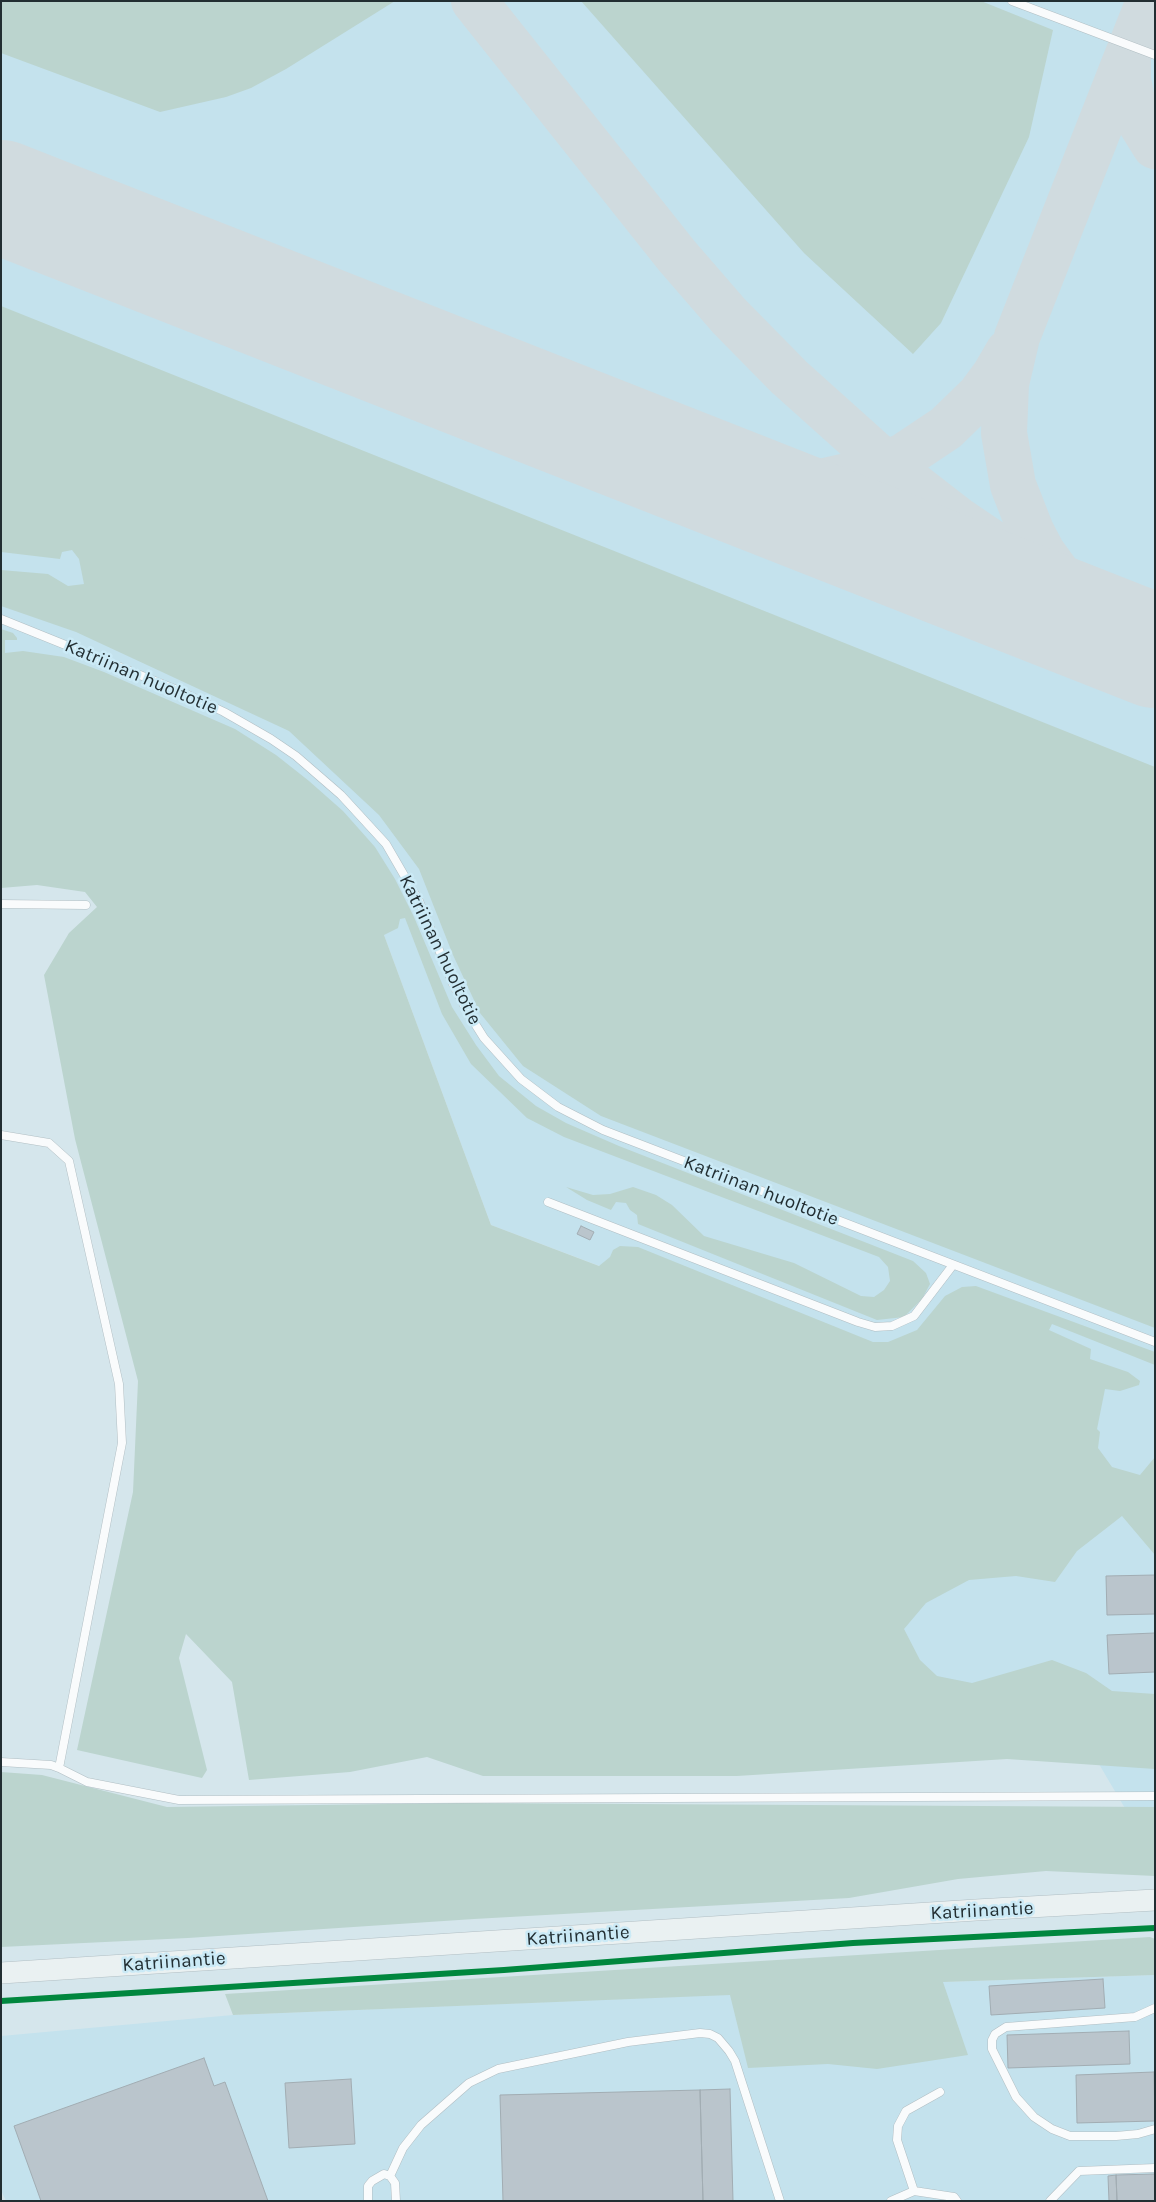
<!DOCTYPE html>
<html>
<head>
<meta charset="utf-8">
<style>
  body { margin:0 }
  #map { position:relative; width:1156px; height:2202px; overflow:hidden; background:#d5e6ec; font-family:Karla,sans-serif }
  canvas { display:block }
  .frame { position:absolute; inset:0; border:2px solid #222e32; pointer-events:none }
</style>
</head>
<body>
<div id="map">
<canvas width="1156" height="2202"></canvas>
<div class="frame"></div>
</div>
<script>
const ctx = document.querySelector('canvas').getContext('2d');
ctx.lineJoin = 'round';
function fill(path, color) {
  ctx.fillStyle = color;
  ctx.fill(path, 'evenodd');
}
function toPath(rows) {
  const path = new Path2D();
  for (const r of rows) {
    path.moveTo(r[0], r[1]);
    for (let i = 2; i < r.length; i += 2) path.lineTo(r[i], r[i + 1]);
  }
  return path;
}
function trace(path, color, width, dash) {
  ctx.strokeStyle = color;
  ctx.lineWidth = width;
  ctx.lineCap = dash ? 'butt' : 'round';
  ctx.setLineDash(dash || []);
  ctx.stroke(path);
}
function drawText(font, color, halo, rows, align = 'center') {
  ctx.font = font + ' Karla,sans-serif';
  ctx.lineWidth = 5;
  ctx.setLineDash([]);
  ctx.textBaseline = 'middle';
  ctx.strokeStyle = halo;
  ctx.fillStyle = color;
  for (const [text, x, y, turn = 0] of rows) {
    ctx.save();
    ctx.translate(x, y);
    ctx.rotate((+turn || 0) * Math.PI / 180);
    ctx.textAlign = isNaN(turn) ? turn : align;
    if (halo) ctx.strokeText(text, 0, 0);
    ctx.fillText(text, 0, 0);
    ctx.restore();
  }
}
const built = toPath([
  [1,1,1155,1,1155,1810,1126,1810,1066,1708,933,1699,865,1620,909,1383,491,1225,384,935,1,769],
  [1155,1975,1155,2201,6,2201,1,2190,1,2036,233,2015,786,1992,942,1982]
]);
const green = toPath([
  [1,1,395,1,286,69,251,88,226,97,160,112,1,53],
  [581,1,981,1,1053,30,1029,137,941,323,913,354,804,253],
  [1,306,1155,767,1155,1328,601,1116,523,1066,480,1013,453,955,419,869,379,815,289,731,76,632,1,606,1,570,48,574,68,586,84,584,79,559,72,550,62,552,60,559,1,552],
  [1,629,13,633,17,638,17,640,5,640,5,653,23,651,64,657,104,672,235,729,276,755,309,781,343,811,375,847,395,879,414,917,452,1007,476,1045,499,1076,536,1106,566,1123,619,1146,913,1261,926,1273,930,1284,922,1299,904,1317,877,1320,638,1224,637,1215,630,1210,626,1203,616,1202,611,1210,587,1200,566,1187,593,1195,610,1194,633,1187,656,1195,672,1205,704,1236,794,1263,861,1296,874,1297,884,1290,890,1281,888,1267,879,1257,564,1137,527,1118,471,1064,442,1014,405,918,400,919,398,928,384,935,491,1225,599,1266,610,1257,613,1250,620,1246,638,1247,873,1342,888,1342,917,1330,945,1296,962,1287,976,1286,1155,1352,1155,1365,1052,1324,1049,1330,1091,1349,1090,1359,1128,1372,1140,1381,1139,1385,1120,1391,1105,1389,1097,1429,1100,1432,1098,1448,1112,1467,1140,1475,1155,1457,1155,1555,1122,1516,1077,1551,1055,1582,1016,1576,969,1580,926,1603,904,1629,920,1660,937,1676,972,1683,1052,1660,1086,1673,1112,1691,1155,1694,1155,1769,1007,1759,737,1776,483,1776,427,1757,350,1772,249,1780,232,1682,186,1634,179,1658,207,1770,202,1778,77,1750,133,1492,138,1381,75,1139,44,975,69,933,97,907,85,892,37,885,1,888],
  [1,1772,42,1775,167,1807,463,1803,1155,1807,1155,1876,1046,1871,958,1879,849,1898,474,1919,188,1938,1,1947],
  [1150,1937,1155,1939,1155,1975,943,1982,968,2055,877,2069,828,2064,748,2068,730,1995,233,2015,225,1994]
]);
const taxiway = toPath([
  [474,1,677,256,729,316,789,377,886,464,957,519,1053,584,1155,641],
  [1128,56,1128,80,1132,100,1137,117,1155,146],
  [655,454,736,480,780,485,821,482,865,472,904,456,946,428,980,395,994,376,1008,352],
  [1066,585,1042,552,1031,531,1013,485,1004,433,1006,384,1017,337,1149,1]
]);
const runway = toPath([
  [1,197,1155,651]
]);
const building = toPath([
  [581,1226,594,1232,590,1240,577,1234,581,1226],
  [1155,1575,1155,1614,1107,1615,1106,1576,1155,1575],
  [1155,1633,1155,1672,1109,1674,1107,1635,1155,1633],
  [1103,1979,1105,2008,991,2015,989,1986,1103,1979],
  [1129,2031,1130,2064,1008,2068,1007,2035,1129,2031],
  [204,2058,214,2086,225,2082,268,2201,41,2201,14,2126,204,2058],
  [1154,2072,1155,2121,1077,2123,1076,2075,1154,2072],
  [351,2079,355,2144,289,2148,285,2083,351,2079],
  [730,2089,733,2201,703,2201,700,2090,730,2089],
  [700,2090,703,2201,503,2201,500,2095,700,2090],
  [1155,2174,1155,2201,1117,2201,1116,2175,1155,2174],
  [1116,2175,1117,2201,1109,2201,1108,2176,1116,2175]
]);
const service = toPath([
  [1012,1,1155,55],
  [1,619,182,692,224,712,271,739,296,756,341,795,386,844,419,901,453,984,467,1011,484,1038,521,1079,558,1107,603,1130,1155,1342],
  [1,904,86,905],
  [1,1135,49,1143,69,1161,119,1384,122,1443,59,1768,87,1782,179,1800,1155,1796],
  [548,1202,858,1322,875,1327,892,1326,914,1316,953,1265],
  [1,1762,51,1765,59,1768],
  [1155,2008,1135,2017,1006,2027,995,2034,992,2040,992,2049,1016,2097,1034,2117,1052,2129,1070,2136,1116,2136,1138,2134,1155,2129],
  [390,2176,403,2148,421,2125,469,2083,498,2069,628,2042,700,2033,710,2034,718,2038,729,2051,735,2061,780,2201],
  [914,2191,897,2140,898,2126,906,2111,940,2092],
  [368,2201,368,2186,372,2181,384,2174,390,2176,395,2183,396,2201],
  [891,2201,914,2191,954,2197,957,2201],
  [1050,2201,1079,2171,1155,2168]
]);
const secondary = toPath([
  [1,1973,976,1910,1155,1900]
]);
const cycleway = toPath([
  [1,2001,504,1970,853,1943,1155,1928]
]);
const streetNames = [
  ["Katriinan huoltotie",141,677,23],
  ["Katriinan huoltotie",440,950,64],
  ["Katriinan huoltotie",761,1191,21],
  ["Katriinantie",982,1911,-3],
  ["Katriinantie",578,1936,-4],
  ["Katriinantie",174,1962,-4]
];
fill(built, '#c4e2ed');
fill(green, '#bbd4ce');
trace(taxiway, '#d0dbdf', 46);
trace(runway, '#d0dbdf', 114);
fill(building, '#bac5cc');
trace(building, '#a2adb3', 1);
trace(service, '#b1bec3', 9);
trace(secondary, '#b1bec3', 22);
trace(service, '#f9fbfc', 8);
trace(secondary, '#eaf1f2', 21);
trace(cycleway, '#00873e', 6);
drawText('19px', '#222e32', '#cbeaf6', streetNames);
</script>
</body>
</html>
